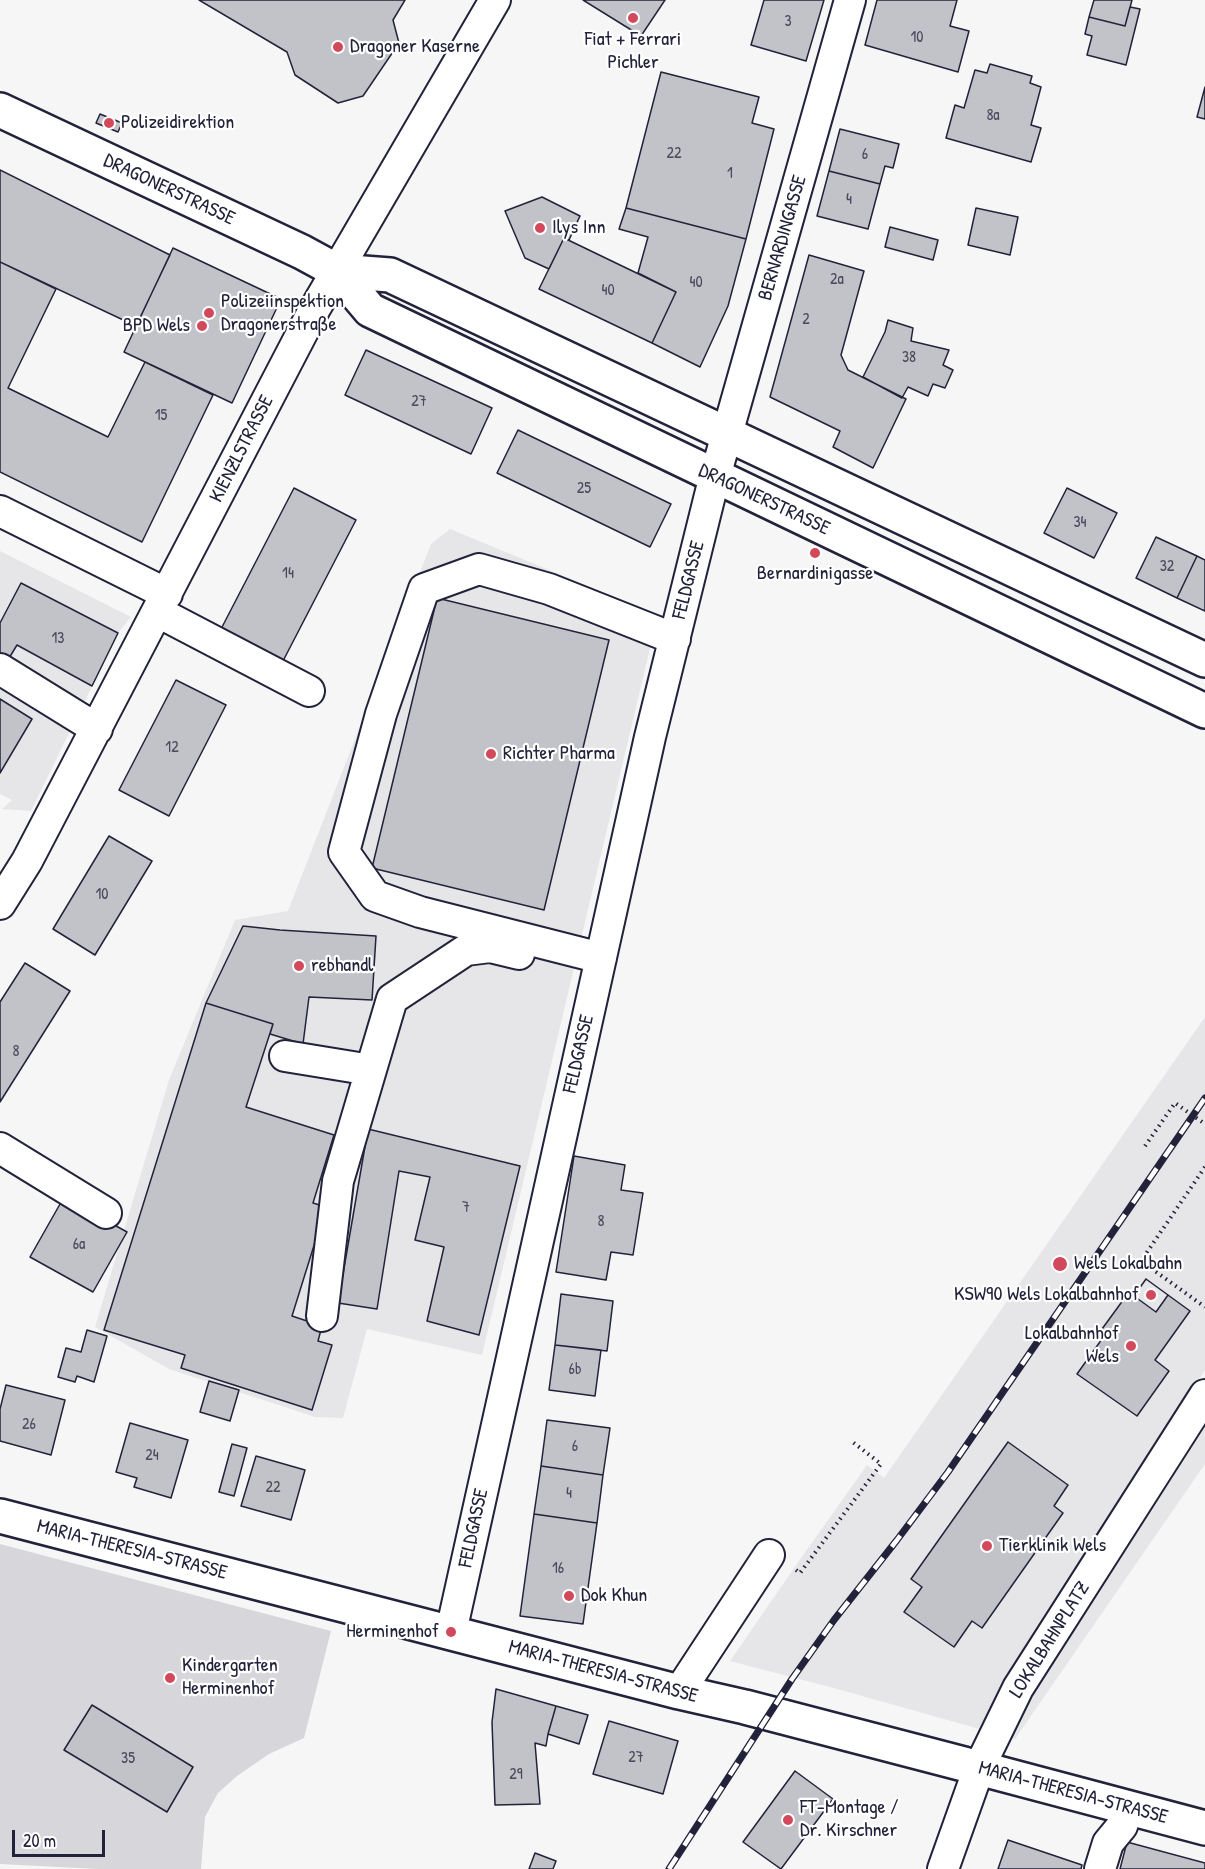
<!DOCTYPE html>
<html>
<head>
<meta charset="utf-8">
<style>
  body { margin:0 }
  #map { position:relative; width:1205px; height:1869px; overflow:hidden; background:#f6f6f7; font-family:"Patrick Hand",sans-serif }
  canvas { display:block }
  .scale { position:absolute; left:12px; top:1830px; width:93px; height:27px; box-sizing:border-box; border:3px solid #22223b; border-top:0; padding-left:8px; font-size:18px; line-height:21px; white-space:nowrap; color:#22223b; -webkit-text-stroke:4px #fff; paint-order:stroke }
</style>
</head>
<body>
<div id="map">
<canvas width="1205" height="1869"></canvas>
<div class="scale">20 m</div>
</div>
<script>
const ctx = document.querySelector('canvas').getContext('2d');
ctx.lineJoin = 'round';
function fill(path, color) {
  ctx.fillStyle = color;
  ctx.fill(path, 'evenodd');
}
function toPath(rows) {
  const path = new Path2D();
  for (const r of rows) {
    path.moveTo(r[0], r[1]);
    for (let i = 2; i < r.length; i += 2) path.lineTo(r[i], r[i + 1]);
  }
  return path;
}
function trace(path, color, width, dash) {
  ctx.strokeStyle = color;
  ctx.lineWidth = width;
  ctx.lineCap = dash ? 'butt' : 'round';
  ctx.setLineDash(dash || []);
  ctx.stroke(path);
}
function drawText(font, color, halo, rows, align = 'center') {
  ctx.font = font + ' "Patrick Hand",sans-serif';
  ctx.lineWidth = 4.5;
  ctx.setLineDash([]);
  ctx.textBaseline = 'middle';
  ctx.strokeStyle = halo;
  ctx.fillStyle = color;
  for (const [text, x, y, turn = 0] of rows) {
    ctx.save();
    ctx.translate(x, y);
    ctx.rotate((+turn || 0) * Math.PI / 180);
    ctx.textAlign = isNaN(turn) ? turn : align;
    if (halo) ctx.strokeText(text, 0, 0);
    ctx.fillText(text, 0, 0);
    ctx.restore();
  }
}
const built = toPath([
  [450,529,658,615,482,1355,367,1329,343,1418,315,1417,169,1369,95,1327,169,1080,235,920,288,911,431,544],
  [0,551,131,617,118,633,31,811,2,809,12,800,0,794],
  [1205,1017,1205,1370,1196,1384,1205,1392,1205,1464,1015,1739,841,1690,730,1661,801,1558,867,1465,884,1478]
]);
const green = toPath([
  [0,1544,331,1631,304,1738,269,1754,237,1776,218,1793,205,1817,201,1869,98,1869,0,1864]
]);
const building = toPath([
  [199,0,405,0,393,20,399,43,363,96,338,103,295,75,287,52,199,0],
  [583,0,665,0,641,36,583,0],
  [764,0,824,0,806,61,751,45,764,0],
  [877,0,957,0,950,26,969,31,958,72,865,45,877,0],
  [1094,0,1132,0,1125,26,1089,17,1094,0],
  [1130,7,1140,9,1126,65,1087,55,1092,36,1085,34,1089,17,1125,26,1130,7],
  [990,64,1032,76,1030,83,1041,87,1031,125,1041,128,1031,162,946,138,955,105,964,108,975,70,987,73,990,64],
  [661,72,759,97,752,123,774,129,746,239,626,208,661,72],
  [1205,87,1205,119,1197,117,1205,87],
  [100,114,122,123,118,132,96,123,100,114],
  [840,129,899,144,893,168,885,166,880,184,829,171,840,129],
  [0,170,170,255,136,326,0,262,0,170],
  [829,171,880,184,868,229,817,216,829,171],
  [542,197,580,216,569,240,564,238,549,269,525,258,505,211,542,197],
  [626,208,746,239,728,306,700,367,652,343,676,292,638,273,648,237,619,229,626,208],
  [976,208,1018,217,1010,255,968,245,976,208],
  [890,227,938,240,933,260,885,247,890,227],
  [564,238,676,292,652,343,539,289,564,238],
  [173,248,281,299,232,403,124,352,173,248],
  [809,255,864,271,841,355,848,370,906,399,873,468,833,447,840,431,770,397,809,255],
  [0,262,56,289,8,388,108,437,145,362,213,395,142,542,0,472,0,262],
  [888,320,913,328,911,341,949,350,943,365,953,370,945,388,933,384,928,396,908,387,902,398,863,377,885,332,888,320],
  [366,350,492,408,471,454,345,395,366,350],
  [518,430,671,504,650,547,497,473,518,430],
  [294,488,356,520,283,661,221,629,294,488],
  [1067,488,1117,513,1094,558,1044,533,1067,488],
  [1156,537,1197,556,1177,598,1136,578,1156,537],
  [1197,556,1205,560,1205,611,1177,598,1197,556],
  [21,583,118,633,92,686,17,645,0,673,0,623,21,583],
  [437,598,609,640,544,910,372,868,437,598],
  [176,680,226,705,169,816,119,790,176,680],
  [0,699,32,719,0,773,0,699],
  [109,836,152,861,95,955,53,929,109,836],
  [243,926,280,930,376,936,372,1000,309,997,303,1044,270,1034,273,1024,206,1003,243,926],
  [25,963,70,991,0,1102,0,1002,25,963],
  [206,1003,273,1024,246,1107,334,1135,313,1203,326,1207,292,1316,322,1326,318,1341,332,1345,312,1410,181,1368,185,1355,104,1330,206,1003],
  [368,1129,520,1166,479,1335,427,1321,444,1247,415,1240,430,1177,399,1171,377,1309,338,1303,368,1129],
  [574,1156,625,1165,621,1190,643,1193,633,1255,611,1252,606,1280,556,1272,574,1156],
  [64,1197,127,1232,93,1292,30,1257,64,1197],
  [1146,1279,1190,1311,1155,1360,1169,1371,1137,1416,1077,1374,1107,1332,1102,1329,1129,1292,1134,1296,1146,1279],
  [1146,1279,1168,1295,1156,1312,1134,1296,1146,1279],
  [561,1294,613,1301,607,1351,555,1345,561,1294],
  [87,1330,107,1336,94,1382,77,1376,75,1382,58,1377,66,1348,81,1352,87,1330],
  [555,1345,601,1350,595,1396,549,1390,555,1345],
  [209,1381,239,1390,230,1421,200,1412,209,1381],
  [6,1385,65,1400,51,1455,0,1441,0,1409,6,1385],
  [547,1420,610,1428,603,1475,541,1466,547,1420],
  [130,1423,188,1440,171,1498,134,1487,137,1478,116,1472,130,1423],
  [1008,1442,1068,1485,1054,1506,1063,1513,982,1628,972,1621,954,1647,904,1612,922,1587,911,1579,1008,1442],
  [232,1444,247,1448,234,1496,219,1492,232,1444],
  [256,1456,305,1470,291,1520,241,1506,256,1456],
  [541,1466,603,1475,597,1523,534,1514,541,1466],
  [534,1514,597,1523,583,1624,520,1616,534,1514],
  [496,1689,556,1706,548,1734,546,1746,535,1743,540,1804,495,1805,492,1722,496,1689],
  [92,1705,193,1767,167,1812,64,1750,92,1705],
  [556,1706,588,1715,579,1744,548,1734,556,1706],
  [609,1721,678,1741,663,1794,593,1774,609,1721],
  [795,1771,833,1799,781,1869,743,1842,795,1771],
  [1008,1840,1082,1865,1081,1869,998,1869,1008,1840],
  [1127,1842,1205,1863,1205,1869,1120,1869,1127,1842],
  [535,1853,556,1861,553,1869,529,1869,535,1853]
]);
const path = toPath([
  [1145,1146,1175,1103,1205,1124],
  [1205,1167,1141,1261,1205,1307],
  [796,1570,800,1573,881,1464,850,1440]
]);
const minor = toPath([
  [0,511,167,594],
  [158,612,309,691],
  [0,669,97,729],
  [0,904,27,861,314,310,495,0],
  [601,958,420,912,375,896,344,852,381,714,424,589,479,569,549,589,675,639],
  [285,1056,371,1070],
  [0,1148,106,1213],
  [322,1316,338,1181,392,999,466,950,490,947,519,954],
  [451,1632,650,737,712,487,850,0],
  [679,1692,769,1555],
  [943,1869,979,1768,1018,1688,1205,1395],
  [1100,1869,1108,1843,1122,1826,1128,1807]
]);
const major = toPath([
  [0,110,302,252,337,271,370,310,1205,711],
  [337,271,390,275,1205,660],
  [0,1516,679,1692,745,1707,979,1768,1205,1828]
]);
const rail = toPath([
  [669,1869,792,1679,834,1620,897,1540,948,1472,1205,1098]
]);
const markers = [
  [633,18,6,"#d1495b"],
  [338,47,6,"#d1495b"],
  [109,123,6,"#d1495b"],
  [540,228,6,"#d1495b"],
  [209,313,6,"#d1495b"],
  [202,326,6,"#d1495b"],
  [815,553,6,"#d1495b"],
  [491,754,6,"#d1495b"],
  [299,966,6,"#d1495b"],
  [1060,1264,8,"#d1495b"],
  [1151,1295,6,"#d1495b"],
  [1131,1346,6,"#d1495b"],
  [987,1546,6,"#d1495b"],
  [569,1596,6,"#d1495b"],
  [451,1632,6,"#d1495b"],
  [170,1678,6,"#d1495b"],
  [788,1820,6,"#d1495b"]
];
const numberNames = [
  ["3",788,22],
  ["10",917,38],
  ["8a",993,116],
  ["22",674,154],
  ["6",865,155],
  ["1",730,174],
  ["4",849,200],
  ["2a",837,280],
  ["40",696,283],
  ["40",608,291],
  ["2",806,320],
  ["38",909,358],
  ["27",419,402],
  ["15",161,416],
  ["25",584,489],
  ["34",1080,523],
  ["32",1167,567],
  ["14",288,574],
  ["13",58,639],
  ["12",172,748],
  ["10",102,895],
  ["8",16,1052],
  ["7",466,1208],
  ["8",601,1222],
  ["6a",79,1245],
  ["6b",575,1370],
  ["26",29,1425],
  ["6",575,1447],
  ["24",152,1456],
  ["22",273,1488],
  ["4",569,1494],
  ["16",558,1569],
  ["27",636,1758],
  ["35",128,1759],
  ["29",516,1775]
];
const poiNames = [
  ["Fiat + Ferrari",633,40,"center"],
  ["Pichler",633,63,"center"],
  ["Dragoner Kaserne",350,47],
  ["Polizeidirektion",121,123],
  ["Ilys Inn",552,228],
  ["Polizeiinspektion",221,302],
  ["Dragonerstraße",221,325],
  ["BPD Wels",190,326,"right"],
  ["Bernardinigasse",815,574,"center"],
  ["Richter Pharma",503,754],
  ["rebhandl",311,966],
  ["Wels Lokalbahn",1074,1264],
  ["KSW90 Wels Lokalbahnhof",1139,1295,"right"],
  ["Lokalbahnhof",1119,1334,"right"],
  ["Wels",1119,1357,"right"],
  ["Tierklinik Wels",999,1546],
  ["Dok Khun",581,1596],
  ["Herminenhof",439,1632,"right"],
  ["Kindergarten",182,1666],
  ["Herminenhof",182,1689],
  ["FT-Montage /",800,1808],
  ["Dr. Kirschner",800,1831]
];
const streetNames = [
  ["DRAGONERSTRASSE",169,190,25],
  ["BERNARDINGASSE",783,238,-74],
  ["KIENZLSTRASSE",242,449,-63],
  ["DRAGONERSTRASSE",764,500,25],
  ["FELDGASSE",689,580,-76],
  ["FELDGASSE",579,1054,-77],
  ["FELDGASSE",474,1528,-78],
  ["MARIA-THERESIA-STRASSE",132,1550,14],
  ["LOKALBAHNPLATZ",1050,1640,-58],
  ["MARIA-THERESIA-STRASSE",603,1672,15],
  ["MARIA-THERESIA-STRASSE",1073,1793,15]
];
fill(built, '#e6e6e9');
fill(green, '#d7d7db');
fill(building, '#c2c2c9');
trace(building, '#22223b', 1.5);
trace(minor, '#22223b', 34);
trace(major, '#22223b', 38);
trace(path, '#22223b', 4, [1.5, 4.5]);
trace(minor, '#fff', 30);
trace(major, '#fff', 33);
trace(rail, '#22223b', 7);
trace(rail, '#fff', 4.5, [14]);
for (const [x, y, r, color] of markers) {
  const dot = new Path2D();
  dot.arc(x, y, r, 0, 2 * Math.PI);
  ctx.fillStyle = color;
  ctx.fill(dot);
  trace(dot, '#fff', 2);
}
drawText('16px', '#4a4a5e', null, numberNames);
drawText('20px', '#22223b', '#fff', poiNames, 'left');
drawText('20px', '#22223b', '#fff', streetNames);
</script>
</body>
</html>
